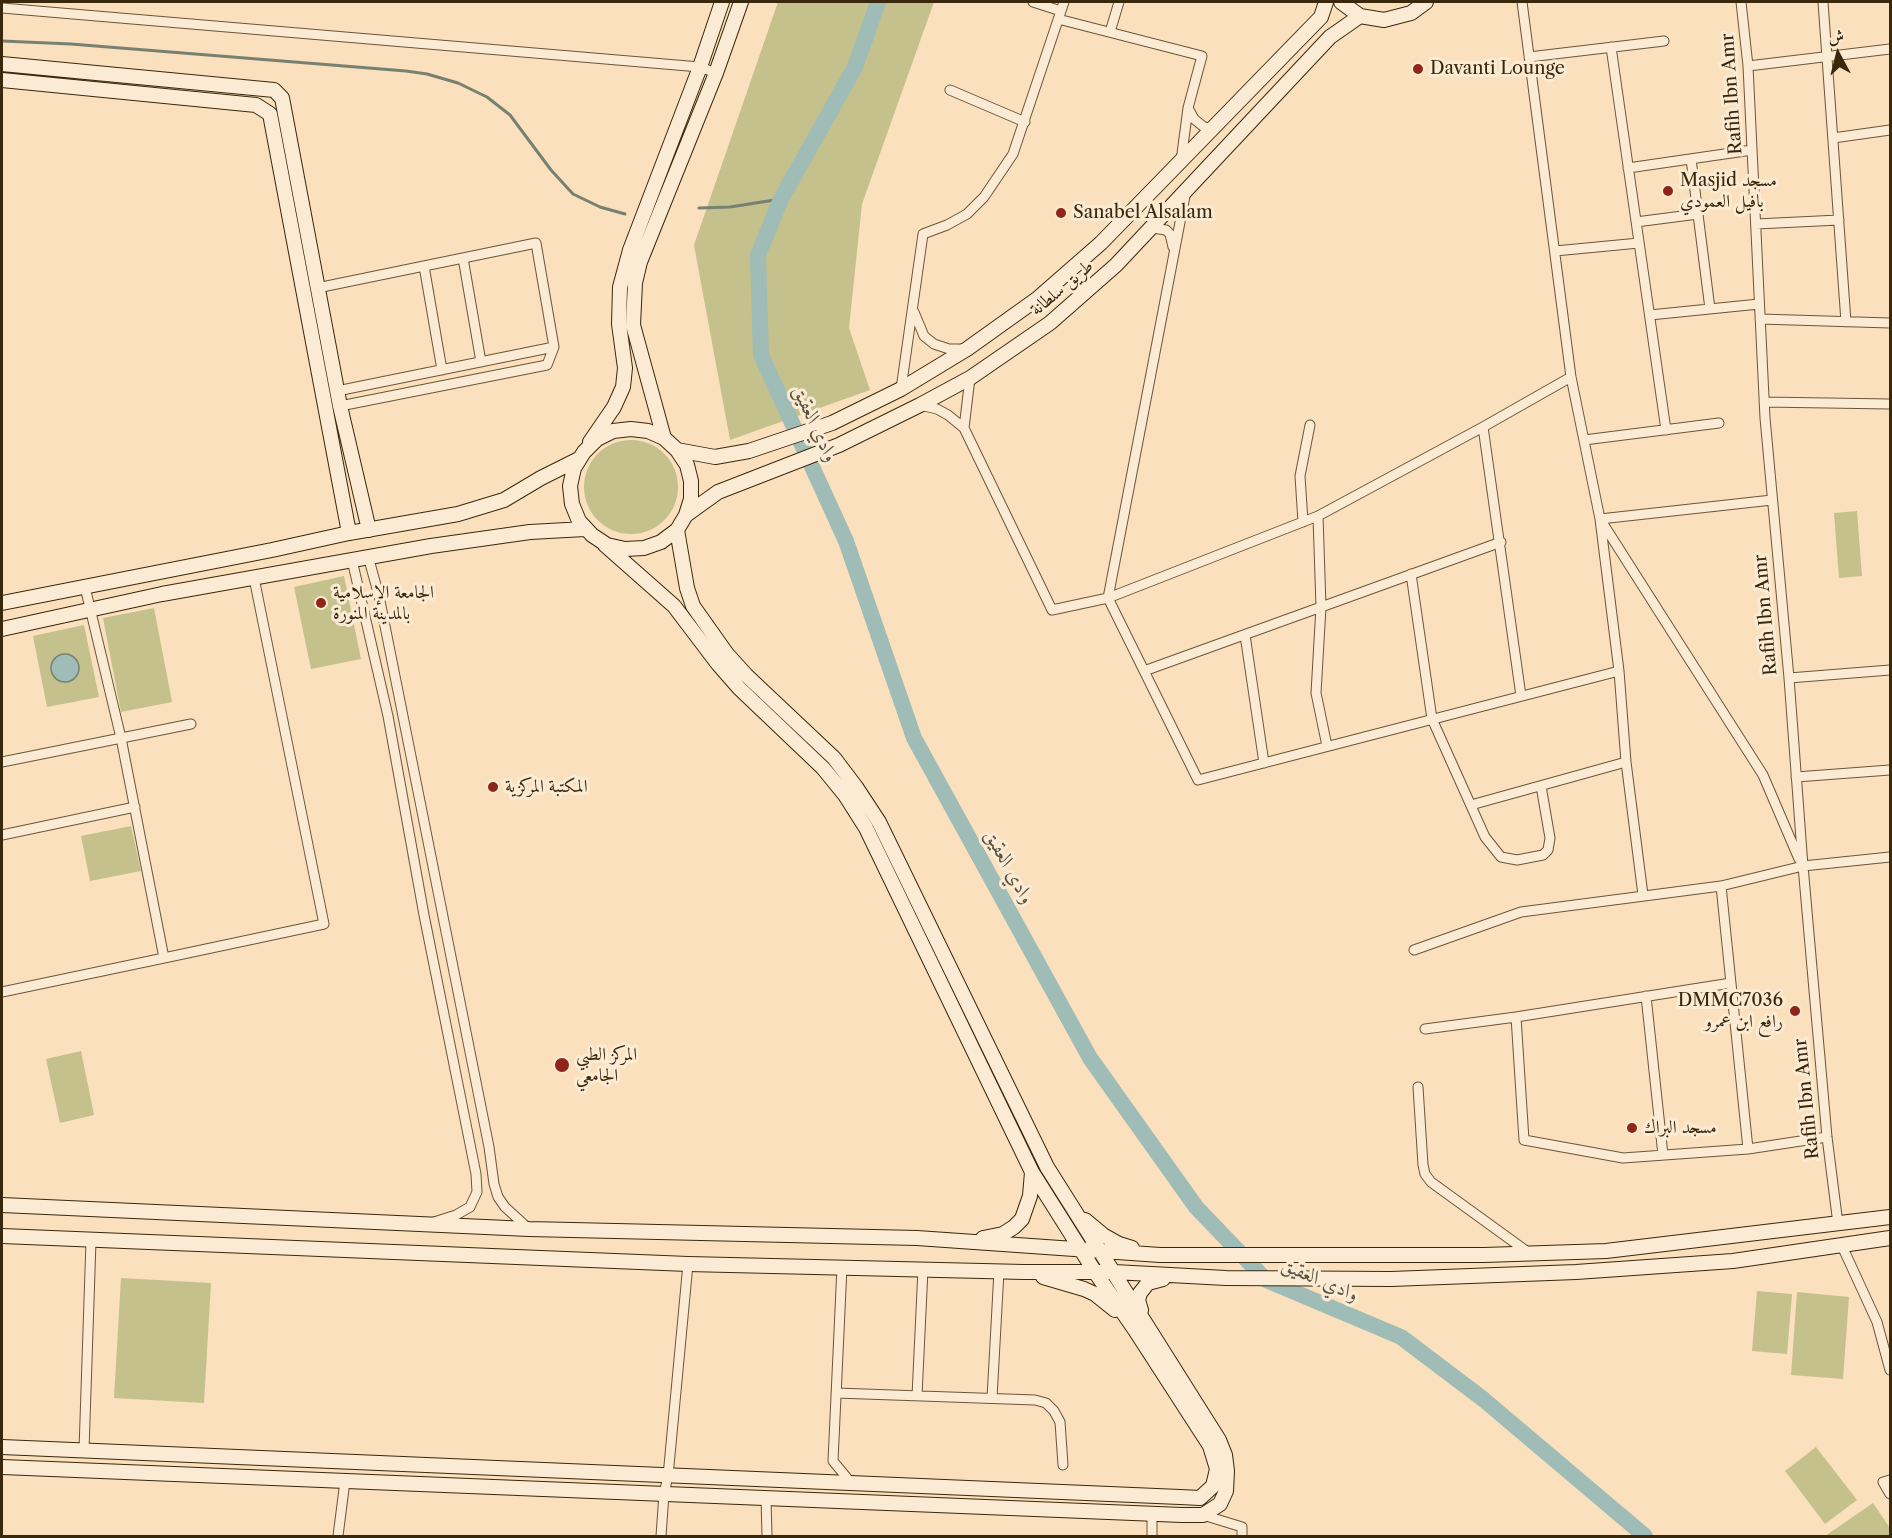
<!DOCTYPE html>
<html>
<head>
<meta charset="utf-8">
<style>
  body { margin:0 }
  #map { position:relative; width:1892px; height:1538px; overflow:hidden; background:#fae0bd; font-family:"Libre Caslon Text",Amiri,serif }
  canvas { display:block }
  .frame { position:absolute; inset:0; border:3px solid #3a280d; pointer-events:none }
  .north { position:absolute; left:1808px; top:24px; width:60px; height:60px; -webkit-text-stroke:4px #fcebd4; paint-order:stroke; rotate:353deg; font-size:16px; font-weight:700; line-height:24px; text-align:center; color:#3a280d }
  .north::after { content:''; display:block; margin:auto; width:21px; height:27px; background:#3a280d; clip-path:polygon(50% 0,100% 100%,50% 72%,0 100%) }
</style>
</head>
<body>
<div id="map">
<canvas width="1892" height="1538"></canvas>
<div class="frame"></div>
<div class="north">ش</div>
</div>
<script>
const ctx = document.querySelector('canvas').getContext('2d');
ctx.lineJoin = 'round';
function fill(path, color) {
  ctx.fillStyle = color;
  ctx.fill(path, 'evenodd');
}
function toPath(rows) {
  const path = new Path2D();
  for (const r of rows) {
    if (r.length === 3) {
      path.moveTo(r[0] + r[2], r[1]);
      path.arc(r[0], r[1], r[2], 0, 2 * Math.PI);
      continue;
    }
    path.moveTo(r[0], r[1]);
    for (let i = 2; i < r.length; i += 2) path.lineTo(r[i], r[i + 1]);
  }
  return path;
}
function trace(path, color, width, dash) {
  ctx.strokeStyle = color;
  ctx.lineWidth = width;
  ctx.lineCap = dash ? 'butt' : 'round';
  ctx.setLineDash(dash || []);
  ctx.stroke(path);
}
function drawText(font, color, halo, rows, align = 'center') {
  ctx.font = font + ' "Libre Caslon Text",Amiri,serif';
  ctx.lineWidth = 6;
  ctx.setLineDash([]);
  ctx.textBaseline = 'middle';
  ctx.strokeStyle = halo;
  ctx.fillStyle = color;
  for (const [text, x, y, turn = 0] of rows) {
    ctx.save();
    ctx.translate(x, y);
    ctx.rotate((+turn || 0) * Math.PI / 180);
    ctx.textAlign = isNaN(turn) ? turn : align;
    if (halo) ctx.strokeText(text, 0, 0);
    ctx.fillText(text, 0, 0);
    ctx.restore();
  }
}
const green = toPath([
  [778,2,934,2,862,204,849,328,870,390,730,440,694,245],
  [631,487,47],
  [1857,511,1862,576,1839,578,1834,513],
  [344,576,361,659,311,669,294,587],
  [154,608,172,702,121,712,103,618],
  [84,625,99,697,47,707,33,636],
  [131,826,141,871,90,881,81,836],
  [81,1051,94,1115,60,1123,46,1059],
  [121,1278,211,1283,204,1403,114,1398],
  [1757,1291,1792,1294,1787,1354,1752,1351],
  [1797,1292,1849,1297,1843,1379,1791,1375],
  [1816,1447,1857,1500,1825,1524,1785,1471],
  [1873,1503,1890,1528,1890,1536,1825,1536]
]);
const water = toPath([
  [65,668,14]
]);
const stream = toPath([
  [2,41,71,44,406,71,427,74,458,83,487,97,510,115,551,170,573,194,600,207,625,214],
  [699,208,730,207,781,199]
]);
const river = toPath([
  [878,2,855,67,781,199,758,255,761,355,846,541,914,738,1090,1058,1196,1207,1266,1280,1401,1337,1483,1399,1645,1536]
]);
const street = toPath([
  [1033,2,1061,11],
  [1522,2,1571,377,1600,519,1763,775,1799,859],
  [1741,2,1748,66,1765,418,1789,678,1803,866,1827,1137,1838,1224],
  [1823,2,1846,322],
  [2,8,700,67,716,73],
  [1058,19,1202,56,1188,108,1181,161],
  [1110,32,1119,2],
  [1611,47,1666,430],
  [1529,57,1664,41],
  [1748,66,1890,49],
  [950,90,1025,122],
  [1188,108,1194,119,1204,127,1214,129],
  [1833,138,1890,130],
  [1691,159,1710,309],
  [1628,168,1752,150],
  [1186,191,1108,598,1198,780,1619,671],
  [1636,222,1698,214],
  [1756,224,1839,220],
  [1152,228,1166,230,1170,234,1173,247],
  [1555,251,1639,243],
  [463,258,481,362],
  [424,266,442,370],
  [317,288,536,243,554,347,337,391],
  [914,312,924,336,934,344,949,349,965,349],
  [1650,315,1759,304],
  [1760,319,1890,323],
  [901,389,923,234,947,225,967,214,984,197,1013,154,1064,2],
  [1764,402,1890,404],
  [920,405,937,409,948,415,964,428,1052,610,1108,598,1318,516,1483,427,1571,377],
  [340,406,547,365,554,347],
  [1483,427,1521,696],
  [964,428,970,378],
  [1584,440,1719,423],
  [1318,516,1321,607,1316,693,1327,746],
  [1303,522,1300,476,1310,425],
  [368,556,379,596,489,1147,494,1184,498,1197,505,1207,529,1229],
  [352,560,388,716,424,915,476,1174,477,1192,470,1207,456,1215,434,1222],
  [1411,574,1432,719,1485,837,1501,857,1517,860,1543,855,1548,850,1550,838,1541,786],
  [1245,635,1264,763],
  [1144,671,1501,542],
  [1789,678,1890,670],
  [2,762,191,724],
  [1796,777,1890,770],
  [1471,805,1626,762],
  [2,835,135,807],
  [1721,886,1748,1149],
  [1643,895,1626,762,1619,671,1600,519,1772,500],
  [1414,950,1521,912,1721,886,1803,866,1890,857],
  [164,958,324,924,254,578],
  [2,992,164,958,121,738,85,587],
  [1646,996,1663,1155],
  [1516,1017,1524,1140,1623,1158,1748,1149,1827,1137],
  [1425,1029,1516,1017,1731,983],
  [1418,1087,1423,1165,1425,1174,1431,1182,1529,1253],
  [1842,1246,1877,1322,1890,1370],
  [842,1267,833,1461,852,1484],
  [836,1393,1035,1400,1046,1403,1054,1411,1060,1422,1063,1465],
  [917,1396,923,1269],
  [992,1398,999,1271],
  [84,1450,91,1241],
  [1890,1480,1883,1482,1890,1494],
  [766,1498,767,1536],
  [1152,1514,1152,1536],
  [1203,1515,1242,1527,1242,1536],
  [338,1536,345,1481],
  [661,1536,664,1494,668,1476,688,1264]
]);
const secondary = toPath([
  [1341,2,1360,16,1384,20,1411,13,1426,2],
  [2,64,274,90,282,98,340,406,369,530],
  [2,80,256,105,270,114,349,533],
  [664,438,633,325,635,283,640,262,716,73,741,2],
  [590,442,614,407,623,387,625,368,619,324,620,287,630,250,700,67,722,2],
  [677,450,715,457,749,451,832,423,901,389,967,349,1037,299,1101,243,1321,17,1326,2],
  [686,515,718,492,839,445,920,405,970,378,1050,323,1116,265,1330,37,1360,16],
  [2,603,272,550,349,533,458,514,504,500,541,478,579,459],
  [2,629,162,594,431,546,530,532,585,529],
  [2,1205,529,1229,917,1238,1160,1255,1484,1255,1606,1251,1890,1217],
  [1085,1220,1103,1235,1119,1244,1132,1248],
  [2,1236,688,1264,1024,1272,1114,1272,1226,1278,1391,1279,1576,1272,1733,1261,1890,1238],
  [983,1238,1003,1234,1014,1227,1022,1219,1030,1196,1032,1172],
  [1043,1277,1084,1289,1095,1294,1115,1310],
  [1141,1310,1138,1300,1140,1293,1148,1283,1163,1279],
  [2,1447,1180,1497,1200,1498,1213,1486,1217,1469,1210,1446,1135,1330,1095,1272,1032,1172,866,828,845,795,823,768,739,688,718,664,674,606,605,545],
  [2,1467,1182,1515,1203,1515,1220,1504,1226,1491,1227,1471,1225,1455,1219,1440,1047,1167,879,822,856,787,834,758,746,675,727,654,693,606,687,588,677,530,686,515,691,499,691,481,687,465,677,450,664,438,648,431,631,429,613,431,597,439,584,452,574,468,570,486,572,504,579,521,592,535,607,545,625,549,644,548,661,542,677,530]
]);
const markers = [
  [1418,69,6,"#8f2418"],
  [1668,191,6,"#8f2418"],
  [1061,213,6,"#8f2418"],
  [321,603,6,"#8f2418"],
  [493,787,6,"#8f2418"],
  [1795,1011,6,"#8f2418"],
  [562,1065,8,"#8f2418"],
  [1632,1128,6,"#8f2418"]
];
const poiNames = [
  ["Davanti Lounge",1430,69],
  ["Masjid مسجد",1680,181],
  ["بافيل العمودي",1680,202],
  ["Sanabel Alsalam",1073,213],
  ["الجامعة الإسلامية",333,593],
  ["بالمدينة المنورة",333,614],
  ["المكتبة المركزية",505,787],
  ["DMMC7036",1783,1001,"right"],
  ["رافع ابن عمرو",1783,1022,"right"],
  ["المركز الطبي",576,1055],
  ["الجامعي",576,1076],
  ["مسجد البراك",1644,1128]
];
const streetNames = [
  ["Rafih Ibn Amr",1732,94,-94],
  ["طريق سلطانة",1062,288,-40],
  ["Rafih Ibn Amr",1766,615,-95],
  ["Rafih Ibn Amr",1807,1099,-96]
];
const waterNames = [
  ["وادي العقيق",815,424,65],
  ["وادي العقيق",1009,867,61],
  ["وادي العقيق",1320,1280,23]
];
fill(green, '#c4c18d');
fill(water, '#9fbcb6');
trace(water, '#778172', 1.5);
trace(stream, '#778172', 3);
trace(river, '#9fbcb6', 16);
trace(street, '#6a5639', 11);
trace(secondary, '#3a280d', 16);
trace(street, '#fcebd4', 9);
trace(secondary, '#fcebd4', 14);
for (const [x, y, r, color] of markers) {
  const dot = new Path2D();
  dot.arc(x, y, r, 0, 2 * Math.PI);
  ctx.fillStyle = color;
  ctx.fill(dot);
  trace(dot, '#fcebd4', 2);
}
drawText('18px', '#3a280d', '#fcebd4', poiNames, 'left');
drawText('18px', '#3a280d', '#fcebd4', streetNames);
drawText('italic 20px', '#585440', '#fcebd4', waterNames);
</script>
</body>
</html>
